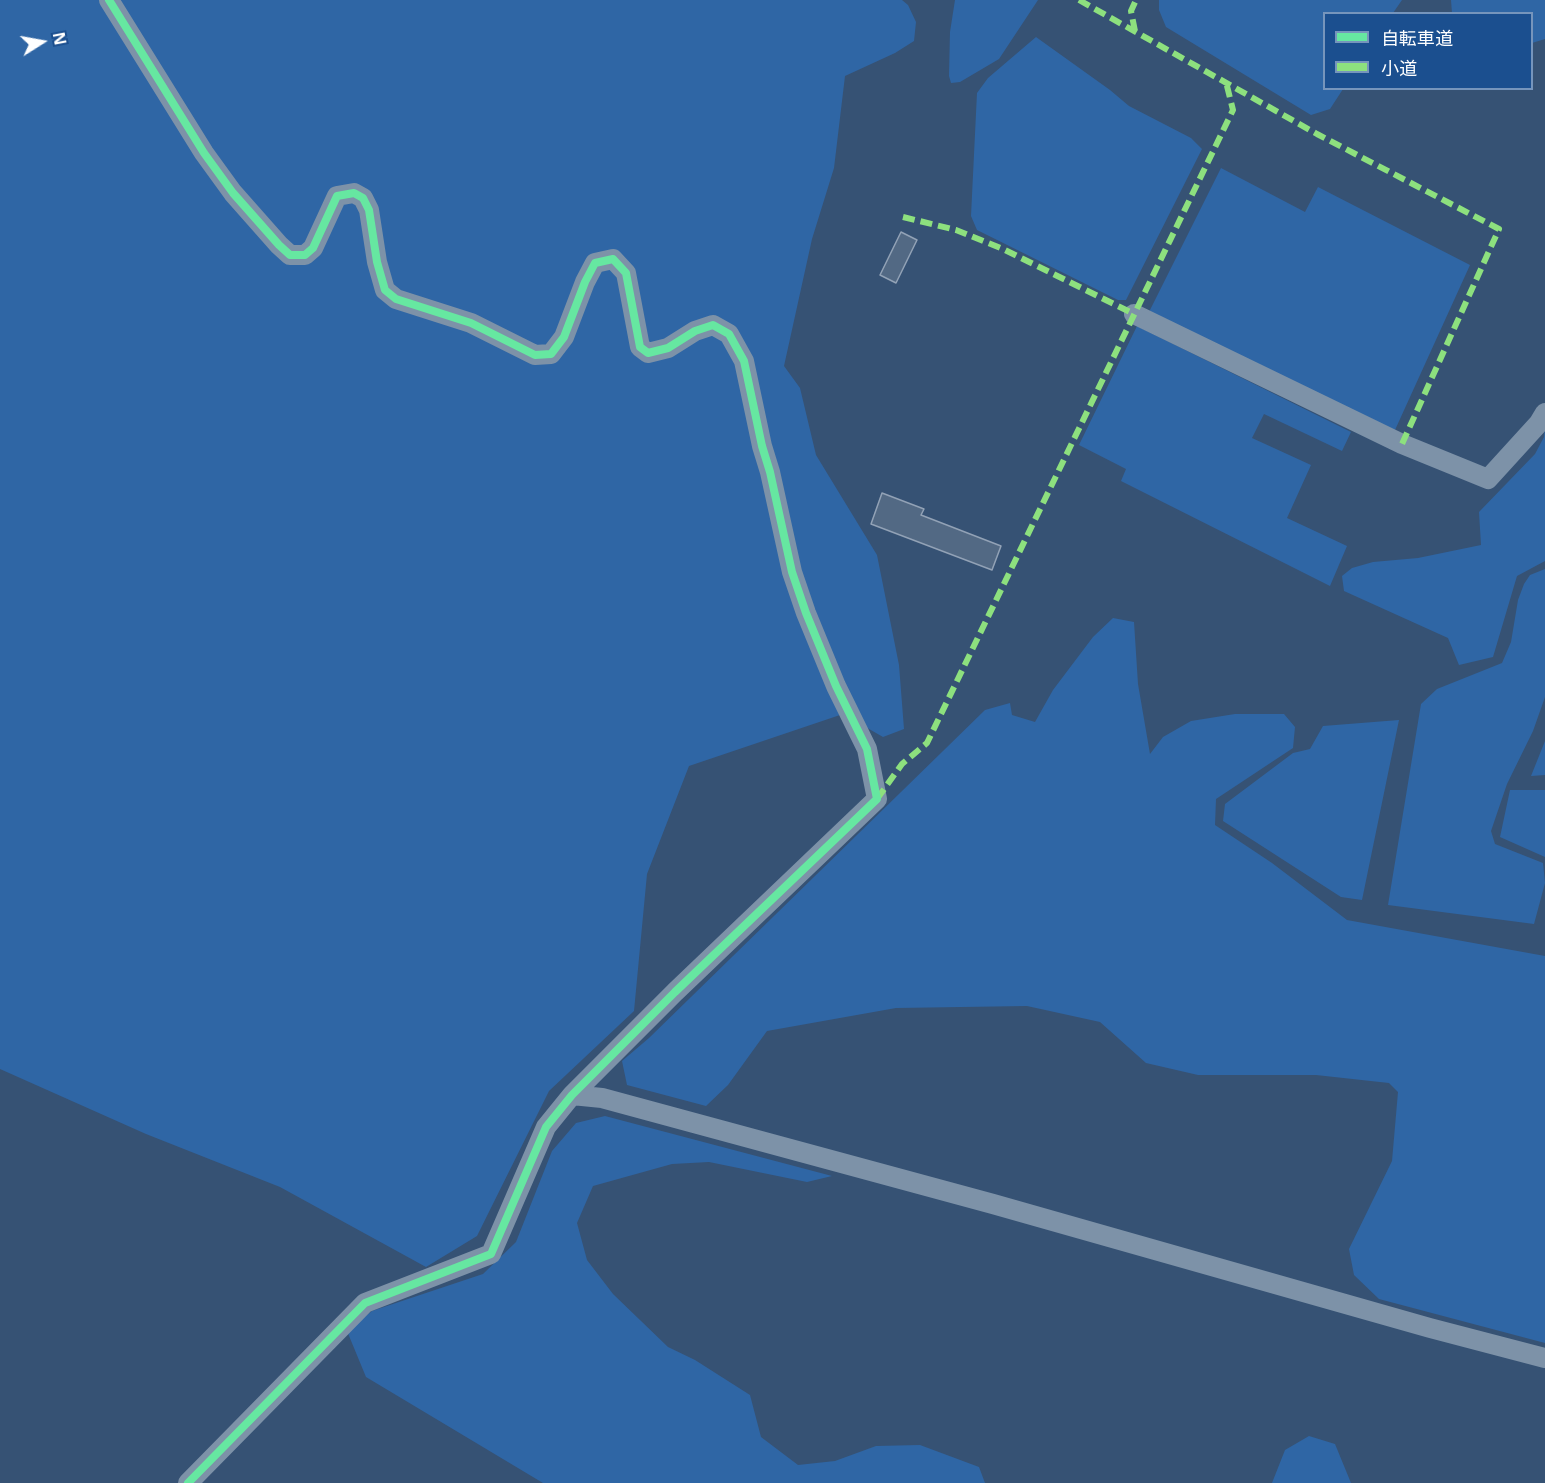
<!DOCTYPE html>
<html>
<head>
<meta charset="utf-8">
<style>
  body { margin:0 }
  #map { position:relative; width:1545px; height:1483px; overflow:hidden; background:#365274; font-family:"Noto Sans","Noto Sans JP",sans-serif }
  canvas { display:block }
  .legend { position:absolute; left:1323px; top:12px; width:210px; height:78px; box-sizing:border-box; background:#1b4f8f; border:2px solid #7695bc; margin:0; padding:8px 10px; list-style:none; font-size:18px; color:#fff }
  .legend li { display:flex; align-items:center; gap:12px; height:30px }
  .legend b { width:30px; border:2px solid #7695bc }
  .north { position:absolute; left:12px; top:12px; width:60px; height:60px; -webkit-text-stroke:4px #1b4f8f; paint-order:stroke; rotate:79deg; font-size:16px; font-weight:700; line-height:24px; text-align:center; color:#fff }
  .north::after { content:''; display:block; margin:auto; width:21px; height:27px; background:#fff; clip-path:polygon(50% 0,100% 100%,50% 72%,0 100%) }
</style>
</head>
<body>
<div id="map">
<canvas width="1545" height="1483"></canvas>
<ul class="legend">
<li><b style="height:8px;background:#66e7a1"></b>自転車道</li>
<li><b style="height:8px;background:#8de07e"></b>小道</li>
</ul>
<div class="north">N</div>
</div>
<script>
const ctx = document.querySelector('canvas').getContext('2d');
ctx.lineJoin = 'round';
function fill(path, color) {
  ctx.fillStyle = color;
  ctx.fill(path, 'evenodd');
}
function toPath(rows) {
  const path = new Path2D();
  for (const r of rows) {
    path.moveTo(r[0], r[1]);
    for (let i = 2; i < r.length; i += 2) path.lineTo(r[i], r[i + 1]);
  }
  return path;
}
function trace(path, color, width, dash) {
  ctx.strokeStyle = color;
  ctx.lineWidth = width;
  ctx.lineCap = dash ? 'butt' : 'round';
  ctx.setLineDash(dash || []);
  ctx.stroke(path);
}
const green = toPath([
  [0,0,902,0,908,5,916,22,914,41,895,53,845,76,834,168,812,239,784,366,800,388,816,455,877,555,899,665,904,729,883,737,843,714,689,766,647,874,634,1011,549,1091,477,1236,426,1267,280,1187,146,1134,0,1069],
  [955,0,1038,0,999,59,960,82,951,83,949,76,950,32],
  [1159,0,1402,0,1393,13,1324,14,1324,88,1343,89,1330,109,1311,115,1166,27,1159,10],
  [1451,0,1545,0,1545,39,1532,43,1532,14,1452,13],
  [1036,37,1110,90,1129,106,1191,138,1202,149,1126,300,1118,300,977,230,971,216,977,93,988,78],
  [1221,168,1305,212,1318,187,1470,265,1395,430,1148,314],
  [1137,326,1351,432,1342,451,1264,414,1252,438,1311,465,1287,518,1347,546,1330,586,1121,481,1126,469,1079,445],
  [1545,428,1545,561,1517,576,1493,657,1459,665,1448,638,1344,591,1342,576,1352,568,1373,562,1418,558,1481,545,1479,512,1535,454,1544,437],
  [1545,569,1545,697,1533,731,1507,784,1491,831,1495,844,1543,863,1545,883,1534,924,1388,905,1421,704,1437,689,1502,663,1511,642,1518,600,1524,584,1530,575],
  [1113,618,1134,622,1138,684,1150,754,1163,737,1191,721,1235,714,1284,714,1295,727,1293,748,1216,799,1215,825,1272,863,1347,920,1545,956,1545,1343,1379,1299,1354,1275,1349,1249,1392,1161,1398,1092,1389,1083,1316,1075,1198,1075,1146,1063,1100,1022,1027,1006,896,1008,767,1031,728,1085,706,1106,627,1085,622,1061,649,1038,985,710,1010,703,1012,715,1035,722,1053,690,1093,637],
  [1399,720,1362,900,1341,897,1223,821,1225,804,1293,753,1310,749,1323,726],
  [1545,741,1545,775,1531,776],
  [1510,790,1545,790,1545,857,1500,837],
  [605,1116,832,1176,807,1182,709,1162,672,1164,593,1186,577,1223,587,1260,613,1294,668,1347,695,1360,750,1395,761,1437,798,1465,835,1461,876,1446,920,1445,979,1467,985,1483,543,1483,366,1377,347,1331,372,1311,483,1274,516,1242,552,1151,576,1123],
  [1309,1436,1335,1444,1351,1483,1272,1483,1285,1450]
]);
const building = toPath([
  [901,232,917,240,896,283,880,275,901,232],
  [882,493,924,509,921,515,1001,546,992,570,871,524,882,493]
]);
const minor = toPath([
  [109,0,204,153,233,193,279,245,290,255,305,255,313,248,337,196,354,193,363,198,369,210,377,262,385,290,396,299,471,323,535,355,551,354,564,337,585,282,595,263,613,259,626,273,640,347,648,353,668,348,695,331,713,325,729,334,744,361,762,446,770,472,792,572,806,613,836,686,867,749,877,799,675,992,572,1095,546,1127,491,1254,365,1303,188,1483],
  [1134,314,1402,444,1488,479,1539,423,1545,413],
  [572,1095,602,1098,993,1204,1430,1328,1545,1358]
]);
const quiet = toPath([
  [1079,0,1317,134,1499,229,1402,444],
  [1135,31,1131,11,1136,0],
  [903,217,956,230,1003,249,1134,314],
  [877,799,902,764,927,743,1233,110,1226,82]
]);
const cycleway = toPath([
  [109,0,204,153,233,193,279,245,290,255,305,255,313,248,337,196,354,193,363,198,369,210,377,262,385,290,396,299,471,323,535,355,551,354,564,337,585,282,595,263,613,259,626,273,640,347,648,353,668,348,695,331,713,325,729,334,744,361,762,446,770,472,792,572,806,613,836,686,867,749,877,799,675,992,572,1095,546,1127,491,1254,365,1303,188,1483]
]);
fill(green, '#2f66a5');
fill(building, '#526984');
trace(building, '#92a2b6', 1.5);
trace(minor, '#7d92a8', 20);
trace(quiet, '#8de07e', 6, [12, 6]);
trace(cycleway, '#66e7a1', 8);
</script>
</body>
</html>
